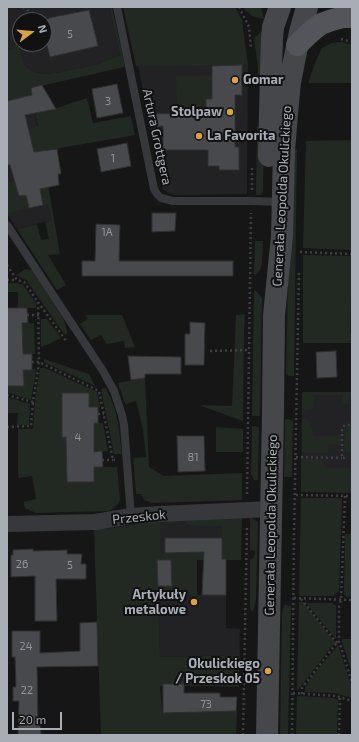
<!DOCTYPE html>
<html>
<head>
<meta charset="utf-8">
<style>
  body { margin:0 }
  #map { position:relative; width:359px; height:742px; overflow:hidden; background:#161617; font-family:"Exo 2",sans-serif }
  canvas { display:block }
  .frame { position:absolute; inset:0; border:8px solid #a9aeb6; pointer-events:none }
  .north { position:absolute; left:12px; top:12px; width:40px; height:40px; box-sizing:border-box; background:#111112; border:1px solid #4e5054; border-radius:50%; rotate:74deg; font-size:11px; font-weight:700; line-height:16px; text-align:center; color:#a9aeb6 }
  .north::after { content:''; display:block; margin:auto; width:14px; height:18px; background:#dba14a; clip-path:polygon(50% 0,100% 100%,50% 72%,0 100%) }
  .scale { position:absolute; left:12px; top:712px; width:50px; height:18px; box-sizing:border-box; border:2px solid #a9aeb6; border-top:0; padding-left:5px; font-size:12px; line-height:14px; white-space:nowrap; color:#a9aeb6; -webkit-text-stroke:3px #111112; paint-order:stroke }
</style>
</head>
<body>
<div id="map">
<canvas width="359" height="742"></canvas>
<div class="frame"></div>
<div class="north">N</div>
<div class="scale">20 m</div>
</div>
<script>
const ctx = document.querySelector('canvas').getContext('2d');
ctx.lineJoin = 'round';
function fill(path, color) {
  ctx.fillStyle = color;
  ctx.fill(path, 'evenodd');
}
function toPath(rows) {
  const path = new Path2D();
  for (const r of rows) {
    path.moveTo(r[0], r[1]);
    for (let i = 2; i < r.length; i += 2) path.lineTo(r[i], r[i + 1]);
  }
  return path;
}
function trace(path, color, width, dash) {
  ctx.strokeStyle = color;
  ctx.lineWidth = width;
  ctx.lineCap = dash ? 'butt' : 'round';
  ctx.setLineDash(dash || []);
  ctx.stroke(path);
}
function drawText(font, color, halo, rows, align = 'center') {
  ctx.font = font + ' "Exo 2",sans-serif';
  ctx.lineWidth = 4;
  ctx.setLineDash([]);
  ctx.textBaseline = 'middle';
  ctx.strokeStyle = halo;
  ctx.fillStyle = color;
  for (const [text, x, y, turn = 0] of rows) {
    ctx.save();
    ctx.translate(x, y);
    ctx.rotate((+turn || 0) * Math.PI / 180);
    ctx.textAlign = isNaN(turn) ? turn : align;
    if (halo) ctx.strokeText(text, 0, 0);
    ctx.fillText(text, 0, 0);
    ctx.restore();
  }
}
const built = toPath([
  [7,7,109,7,120,55,98,64,61,72,47,74,34,72,25,66,18,45,7,51],
  [20,20,44,20,44,44,20,44],
  [138,65,248,65,247,194,174,195,168,193,163,189,161,183],
  [35,113,46,173,48,203,52,220,17,229,7,214,7,116],
  [302,392,352,392,352,485,301,485],
  [184,520,188,525,191,526,222,526,222,552,160,553,160,521],
  [158,595,226,595,226,628,240,629,239,655,160,657]
]);
const green = toPath([
  [109,7,112,7,125,67,31,88,35,109,28,111,24,97,7,101,7,51,18,45,25,66,34,72,47,74,61,72,98,64,120,55],
  [123,7,235,7,242,20,248,65,136,66],
  [243,7,261,7,264,19,252,16,245,10],
  [262,31,265,80,258,81,258,67,254,38],
  [342,42,352,45,352,83,308,83,315,63,322,48,332,43],
  [221,75,221,95,206,108,177,107,176,76],
  [87,98,93,123,131,116,135,135,43,151,36,159,28,129,38,126,35,113,54,109],
  [257,127,264,127,263,191,261,195,256,195],
  [352,140,352,250,303,248,306,141],
  [293,149,297,149,294,376,289,376,286,374,290,172],
  [46,173,60,254,48,255,66,285,57,290,17,229,37,224,41,240,49,239,45,222,52,220,48,204,43,205,36,175],
  [14,181,19,196,26,195,29,208,7,213,7,183],
  [255,241,263,241,262,264,260,270,254,276],
  [303,255,352,256,352,296,351,296,350,334,352,334,352,343,303,343],
  [26,269,32,270,63,318,67,330,67,333,65,335,26,280,16,275],
  [7,283,17,283,23,285,36,303,36,308,18,308,18,292,7,292],
  [254,290,257,292,262,298,260,416,252,416],
  [245,314,244,330,243,421,199,405,232,406,236,315],
  [85,315,122,315,135,347,125,348,124,341,107,344,101,335,91,340,80,324,88,319],
  [41,319,47,319,61,338,49,344,44,346,41,346],
  [34,323,35,354,23,354,23,340,19,339,19,324],
  [44,359,89,374,95,386,44,362],
  [40,368,45,368,97,392,100,407,89,407,89,393,62,393,63,438,66,437,67,482,94,482,94,467,117,467,120,500,118,504,113,509,108,511,36,513,25,508,24,504,24,502,36,499,32,476,19,478,18,474,18,429,33,429,35,401],
  [36,369,31,400,7,392,7,386,23,386,23,370],
  [145,378,149,467,164,476,242,473,242,500,152,503,144,500,141,494,136,494,133,458,146,457,143,429,136,401,126,404,125,403,118,383],
  [106,388,115,409,118,422,122,454,114,454,101,389],
  [302,392,352,392,352,394,349,395,349,402,348,404,346,405,343,403,342,395,314,395,314,407,312,409,306,410,304,410,302,408],
  [7,397,30,404,29,424,26,425,17,425,18,413,7,413],
  [285,419,293,420,292,477,284,477],
  [302,419,306,419,308,420,312,428,313,436,341,436,341,444,328,445,328,453,302,453],
  [89,423,103,423,108,451,94,452],
  [252,426,259,427,258,480,254,480,251,474],
  [216,427,243,429,243,452,216,452],
  [347,427,352,427,352,452,344,452,345,430],
  [301,459,320,459,327,468,352,468,352,493,301,492],
  [301,498,342,498,339,591,333,596,299,596],
  [242,517,241,560,197,560,197,595,158,596,160,657,239,655,240,629,239,687,221,686,160,686,162,713,237,711,236,735,101,735,94,529,114,528,146,522,160,521,160,553,222,552,222,526,191,526,188,525,184,520],
  [157,560,171,560,172,586,158,586],
  [250,517,258,522,256,600,253,612,250,609,250,559,254,558,255,551,250,550],
  [345,534,352,534,352,597,346,597,344,594],
  [299,602,303,602,335,642,299,689,297,690],
  [306,603,332,603,336,606,336,639],
  [284,605,291,606,288,735,280,735,282,614],
  [342,639,352,639,352,673,342,642],
  [338,645,352,688,352,698,335,693,305,692,305,688,311,678],
  [297,696,334,698,338,700,337,735,296,735]
]);
const building = toPath([
  [89,10,98,46,50,57,44,33,44,25,49,18,89,10],
  [242,65,242,95,235,95,235,147,239,147,239,170,219,170,219,166,208,166,208,150,163,150,163,126,150,127,147,114,206,113,206,99,212,99,212,66,242,65],
  [117,84,123,113,97,118,92,89,117,84],
  [42,85,56,109,25,115,34,152,57,149,61,174,58,174,59,185,40,189,43,205,29,208,26,195,19,196,10,165,7,165,7,101,32,95,31,88,42,85],
  [127,143,131,166,101,172,97,149,127,143],
  [152,213,176,213,175,231,152,232,152,213],
  [96,224,120,225,119,261,233,261,233,276,82,276,82,261,95,261,96,224],
  [7,308,27,308,28,323,22,323,23,354,32,354,32,370,23,370,24,386,7,386,7,308],
  [190,322,205,323,204,365,185,365,185,334,190,334,190,322],
  [336,351,337,377,317,378,316,352,336,351],
  [128,356,181,357,181,374,145,374,145,378,131,380,128,356],
  [62,393,89,393,89,407,98,407,98,423,94,423,94,452,102,451,103,467,94,467,94,482,67,482,66,437,62,438,62,393],
  [177,436,204,436,205,471,178,472,177,436],
  [165,538,222,538,222,559,226,559,226,595,202,595,204,552,165,553,165,538],
  [33,549,33,551,67,550,67,554,82,554,81,564,86,564,86,579,56,579,57,621,35,621,35,576,11,577,11,555,13,555,13,550,33,549],
  [157,560,171,560,172,586,158,586,157,560],
  [97,622,98,666,37,667,38,722,40,722,41,735,18,735,19,701,13,701,13,687,16,687,15,657,12,657,12,631,40,631,40,653,80,651,80,623,97,622],
  [163,684,184,684,184,693,220,693,220,697,237,697,236,711,163,713,163,684]
]);
const path = toPath([
  [23,7,42,20],
  [239,7,249,27,251,48],
  [44,21,46,23],
  [341,39,352,42],
  [252,190,252,165],
  [300,252,352,254],
  [7,265,17,280,24,282,38,302,39,362,32,362],
  [7,280,16,280],
  [38,302,67,342],
  [27,315,39,315],
  [210,351,249,350],
  [7,395,33,402,39,362,99,391,113,460,115,460],
  [98,414,104,414],
  [7,427,31,426,33,402],
  [296,457,342,458],
  [345,458,342,458,342,428,345,425,352,425],
  [102,460,113,460],
  [247,494,251,213],
  [296,495,352,496],
  [345,496,341,599,339,607,339,641,352,683],
  [294,598,352,600],
  [301,599,337,643],
  [293,693,336,696,352,701],
  [302,694,302,688,338,641],
  [243,735,247,525],
  [292,735,294,534,299,271],
  [339,735,340,697]
]);
const lane = toPath([
  [117,7,154,189,157,194,161,198,173,201,251,201,281,202],
  [7,225,103,371,114,391,122,415,124,425,131,516]
]);
const street = toPath([
  [7,524,95,522,131,516,160,514,271,509]
]);
const secondary = toPath([
  [269,156,271,71,272,39,273,27,280,7],
  [267,735,273,412,274,315,282,236,284,150,288,103,290,82,300,32,307,7]
]);
const primary = toPath([
  [297,45,313,30,321,24,332,20,343,17,351,17]
]);
const markers = [
  [235,80,4,"#dba14a"],
  [230,112,4,"#dba14a"],
  [199,136,4,"#dba14a"],
  [194,602,4,"#dba14a"],
  [268,671,4,"#dba14a"]
];
const numberNames = [
  ["5",70,34],
  ["3",108,101],
  ["1",113,158],
  ["1A",107,232],
  ["4",78,437],
  ["81",193,457],
  ["26",22,564],
  ["5",70,565],
  ["24",26,646],
  ["22",27,690],
  ["73",206,704]
];
const poiNames = [
  ["Gomar",243,80,"left"],
  ["Stolpaw",222,112],
  ["La Favorita",207,136,"left"],
  ["Artykuły",186,595],
  ["metalowe",186,610],
  ["Okulickiego",260,664],
  ["/ Przeskok 05",260,679]
];
const streetNames = [
  ["Artura Grottgera",157,137,78],
  ["Generała Leopolda Okulickiego",282,196,-87],
  ["Przeskok",139,517,-6],
  ["Generała Leopolda Okulickiego",271,525,-89]
];
fill(built, '#222224');
fill(green, '#222923');
fill(building, '#48494c');
trace(building, '#303033', 1);
trace(path, '#3d3f43', 2.5, [2, 3]);
trace(lane, '#37383c', 8);
trace(street, '#37383c', 16);
trace(secondary, '#45474b', 22);
trace(primary, '#54555a', 22);
for (const [x, y, r, color] of markers) {
  const dot = new Path2D();
  dot.arc(x, y, r, 0, 2 * Math.PI);
  ctx.fillStyle = color;
  ctx.fill(dot);
  trace(dot, '#111112', 1.5);
}
drawText('11px', '#91959c', null, numberNames);
drawText('bold 13px', '#a9aeb6', '#111112', poiNames, 'right');
drawText('13px', '#a9aeb6', '#111112', streetNames);
</script>
</body>
</html>
